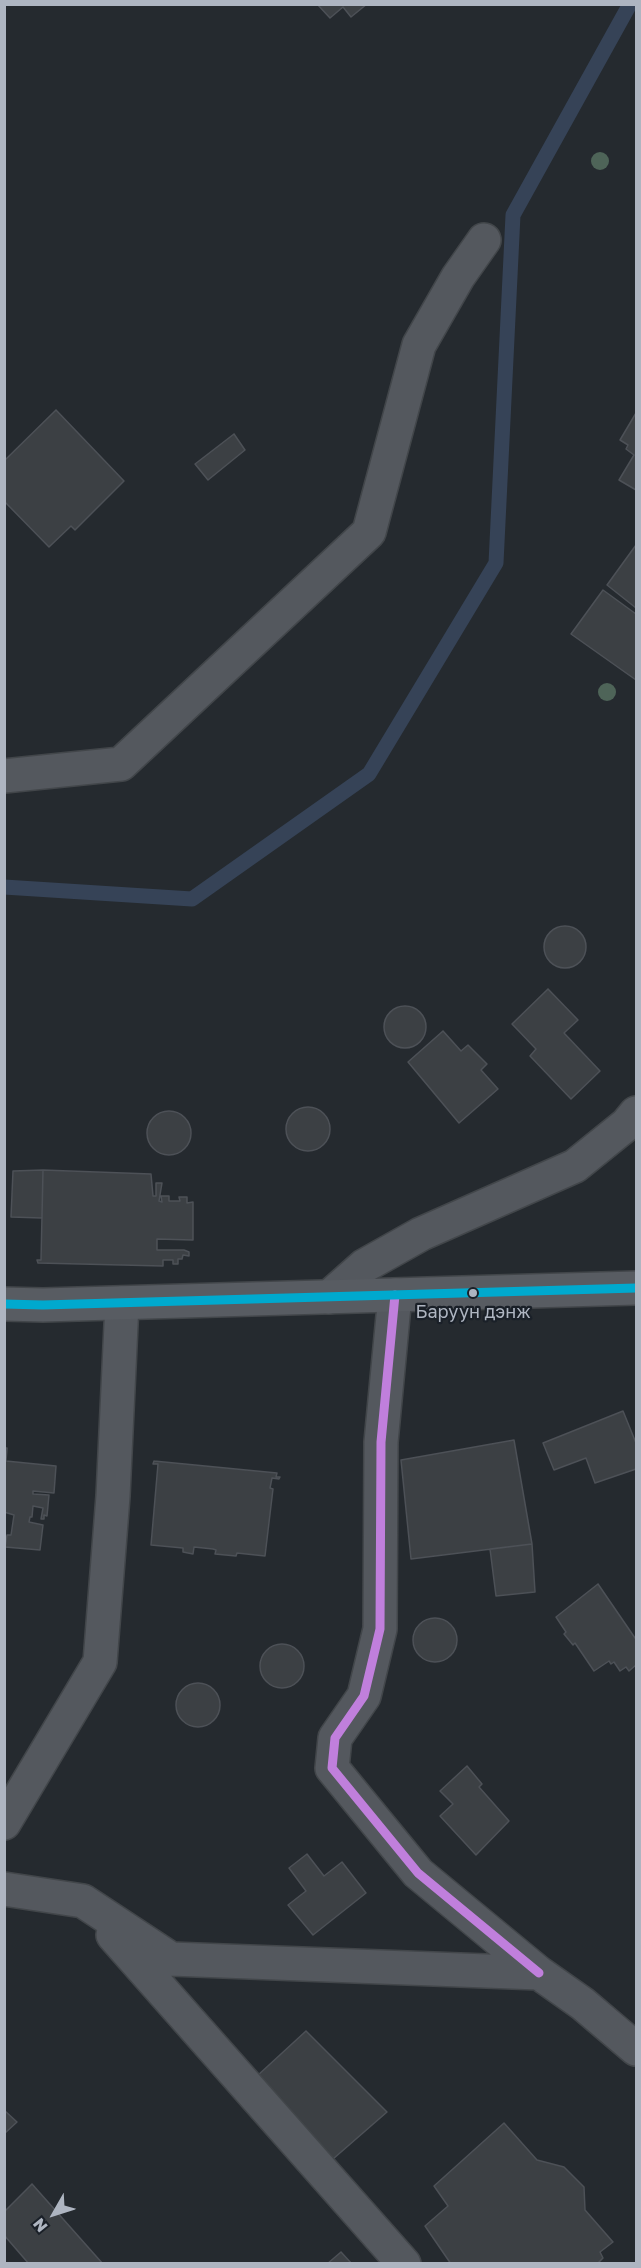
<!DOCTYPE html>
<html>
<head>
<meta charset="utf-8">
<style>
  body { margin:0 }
  #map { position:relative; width:641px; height:2268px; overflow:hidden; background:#252a2f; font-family:"Golos Text",sans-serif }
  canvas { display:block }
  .frame { position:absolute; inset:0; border:6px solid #aeb5c1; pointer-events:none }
  .north { position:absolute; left:24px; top:2184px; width:60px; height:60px; -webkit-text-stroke:4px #1a2028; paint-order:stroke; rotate:231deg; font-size:16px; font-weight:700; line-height:24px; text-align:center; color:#aeb5c1 }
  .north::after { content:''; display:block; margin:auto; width:21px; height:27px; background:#aeb5c1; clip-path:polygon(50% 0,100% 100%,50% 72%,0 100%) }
</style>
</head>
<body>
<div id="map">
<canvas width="641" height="2268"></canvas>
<div class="frame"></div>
<div class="north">N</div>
</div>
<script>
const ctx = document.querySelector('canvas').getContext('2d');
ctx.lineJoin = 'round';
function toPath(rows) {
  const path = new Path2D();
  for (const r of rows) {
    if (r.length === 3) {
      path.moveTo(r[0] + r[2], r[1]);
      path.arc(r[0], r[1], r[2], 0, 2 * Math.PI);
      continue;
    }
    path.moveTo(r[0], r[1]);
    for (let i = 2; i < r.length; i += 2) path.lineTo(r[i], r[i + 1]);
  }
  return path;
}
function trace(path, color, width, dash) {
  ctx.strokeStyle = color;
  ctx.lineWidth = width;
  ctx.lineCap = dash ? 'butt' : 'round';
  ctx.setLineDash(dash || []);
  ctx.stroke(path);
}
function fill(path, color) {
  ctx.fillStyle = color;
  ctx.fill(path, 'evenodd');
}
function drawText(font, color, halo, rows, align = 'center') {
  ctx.font = font + ' "Golos Text",sans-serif';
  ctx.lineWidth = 4.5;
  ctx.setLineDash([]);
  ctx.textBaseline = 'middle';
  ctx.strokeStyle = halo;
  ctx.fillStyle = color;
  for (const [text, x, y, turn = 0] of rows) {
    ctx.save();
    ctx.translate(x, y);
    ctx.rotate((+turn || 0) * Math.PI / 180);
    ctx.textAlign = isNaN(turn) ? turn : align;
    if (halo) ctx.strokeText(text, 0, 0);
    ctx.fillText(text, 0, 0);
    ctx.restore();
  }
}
const stream = toPath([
  [4,887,192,899,369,774,496,563,513,215,630,4]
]);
const building = toPath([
  [317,4,367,4,351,17,343,7,330,18,317,4],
  [56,410,124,481,75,530,71,526,49,547,4,501,4,461,56,410],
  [636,413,636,490,619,480,634,455,626,449,628,445,620,440,636,413],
  [234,434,245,450,208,480,195,464,234,434],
  [636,545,636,608,607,585,636,545],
  [603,590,636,614,636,680,571,634,603,590],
  [565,947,21],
  [548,989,578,1020,564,1033,600,1071,571,1099,530,1056,536,1049,512,1024,548,989],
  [405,1027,21],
  [443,1031,461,1051,468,1045,487,1064,481,1070,498,1089,459,1123,408,1062,443,1031],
  [308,1129,22],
  [169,1133,22],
  [43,1170,151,1174,153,1196,156,1196,156,1183,162,1183,159,1201,162,1202,161,1196,169,1196,169,1201,180,1201,179,1197,187,1197,187,1203,193,1202,193,1240,157,1239,157,1250,184,1250,189,1252,189,1256,183,1255,182,1259,178,1259,178,1264,173,1264,173,1260,163,1260,163,1266,38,1263,37,1260,41,1260,43,1170],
  [43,1170,42,1218,11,1217,13,1171,43,1170],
  [623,1411,636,1443,636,1469,595,1483,586,1458,554,1470,543,1443,623,1411],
  [514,1440,532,1544,411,1559,401,1460,514,1440],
  [4,1448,7,1448,6,1461,56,1466,54,1493,33,1491,33,1494,49,1495,47,1516,44,1515,44,1519,41,1519,43,1508,33,1506,32,1517,30,1517,29,1522,43,1525,40,1550,5,1547,7,1535,11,1535,14,1515,4,1512,4,1448],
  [154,1461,277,1473,276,1477,280,1477,279,1479,272,1478,270,1488,273,1489,265,1556,237,1553,236,1556,215,1554,216,1550,213,1549,194,1547,193,1554,183,1552,183,1548,151,1545,158,1464,153,1464,154,1461],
  [532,1544,535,1592,496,1596,490,1549,532,1544],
  [598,1584,635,1638,636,1636,636,1665,629,1671,626,1667,620,1671,614,1662,611,1664,609,1661,594,1671,575,1643,573,1645,564,1634,566,1632,556,1617,598,1584],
  [435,1640,22],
  [282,1666,22],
  [198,1705,22],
  [467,1766,482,1784,479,1787,509,1821,476,1855,440,1816,453,1804,440,1791,467,1766],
  [307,1854,324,1876,342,1862,366,1893,313,1935,288,1905,306,1891,289,1868,307,1854],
  [306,2031,387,2112,333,2159,257,2076,306,2031],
  [4,2110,17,2122,4,2134,4,2110],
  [504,2123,537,2160,564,2167,584,2187,585,2210,613,2242,600,2252,603,2258,597,2264,451,2264,425,2226,448,2206,434,2186,504,2123],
  [32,2184,103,2264,29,2264,4,2235,4,2212,32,2184],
  [341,2252,352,2264,327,2264,341,2252]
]);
const minor = toPath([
  [4,776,121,764,369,532,419,345,458,277,484,240],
  [395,1295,381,1442,380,1629,364,1696,335,1738,332,1768,418,1873,539,1973],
  [329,1297,364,1266,421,1234,575,1166,627,1124,636,1113],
  [4,1823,100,1662,113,1496,122,1303],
  [4,1889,83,1901,171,1959,539,1973,583,2004,636,2049],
  [113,1935,404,2264]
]);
const secondary = toPath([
  [4,1304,43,1305,636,1288]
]);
const bus1 = toPath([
  [395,1295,381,1442,380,1629,364,1696,335,1738,332,1768,418,1873,539,1973]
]);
const bus2 = toPath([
  [4,1304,43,1305,636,1288]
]);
const trees = [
  [600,161],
  [607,692]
];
const markers = [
  [473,1293,5,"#aeb5c1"]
];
const busNames = [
  ["Баруун дэнж",473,1312]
];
trace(stream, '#364357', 15);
fill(building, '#3c4044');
trace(building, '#4d5157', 1.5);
trace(minor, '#42464a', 36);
trace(secondary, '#42464a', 36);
trace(minor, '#54585e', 33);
trace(secondary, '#585c62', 33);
trace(bus1, '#c07fdc', 9);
trace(bus2, '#00a9ce', 9);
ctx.fillStyle = '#4e6458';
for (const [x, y] of trees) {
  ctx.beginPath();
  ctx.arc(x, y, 9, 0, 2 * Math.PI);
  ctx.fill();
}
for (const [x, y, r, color] of markers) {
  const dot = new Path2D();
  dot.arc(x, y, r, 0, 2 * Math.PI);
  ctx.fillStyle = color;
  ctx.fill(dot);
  trace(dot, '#1a2028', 2);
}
drawText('18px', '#aeb5c1', '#1a2028', busNames);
</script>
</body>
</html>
